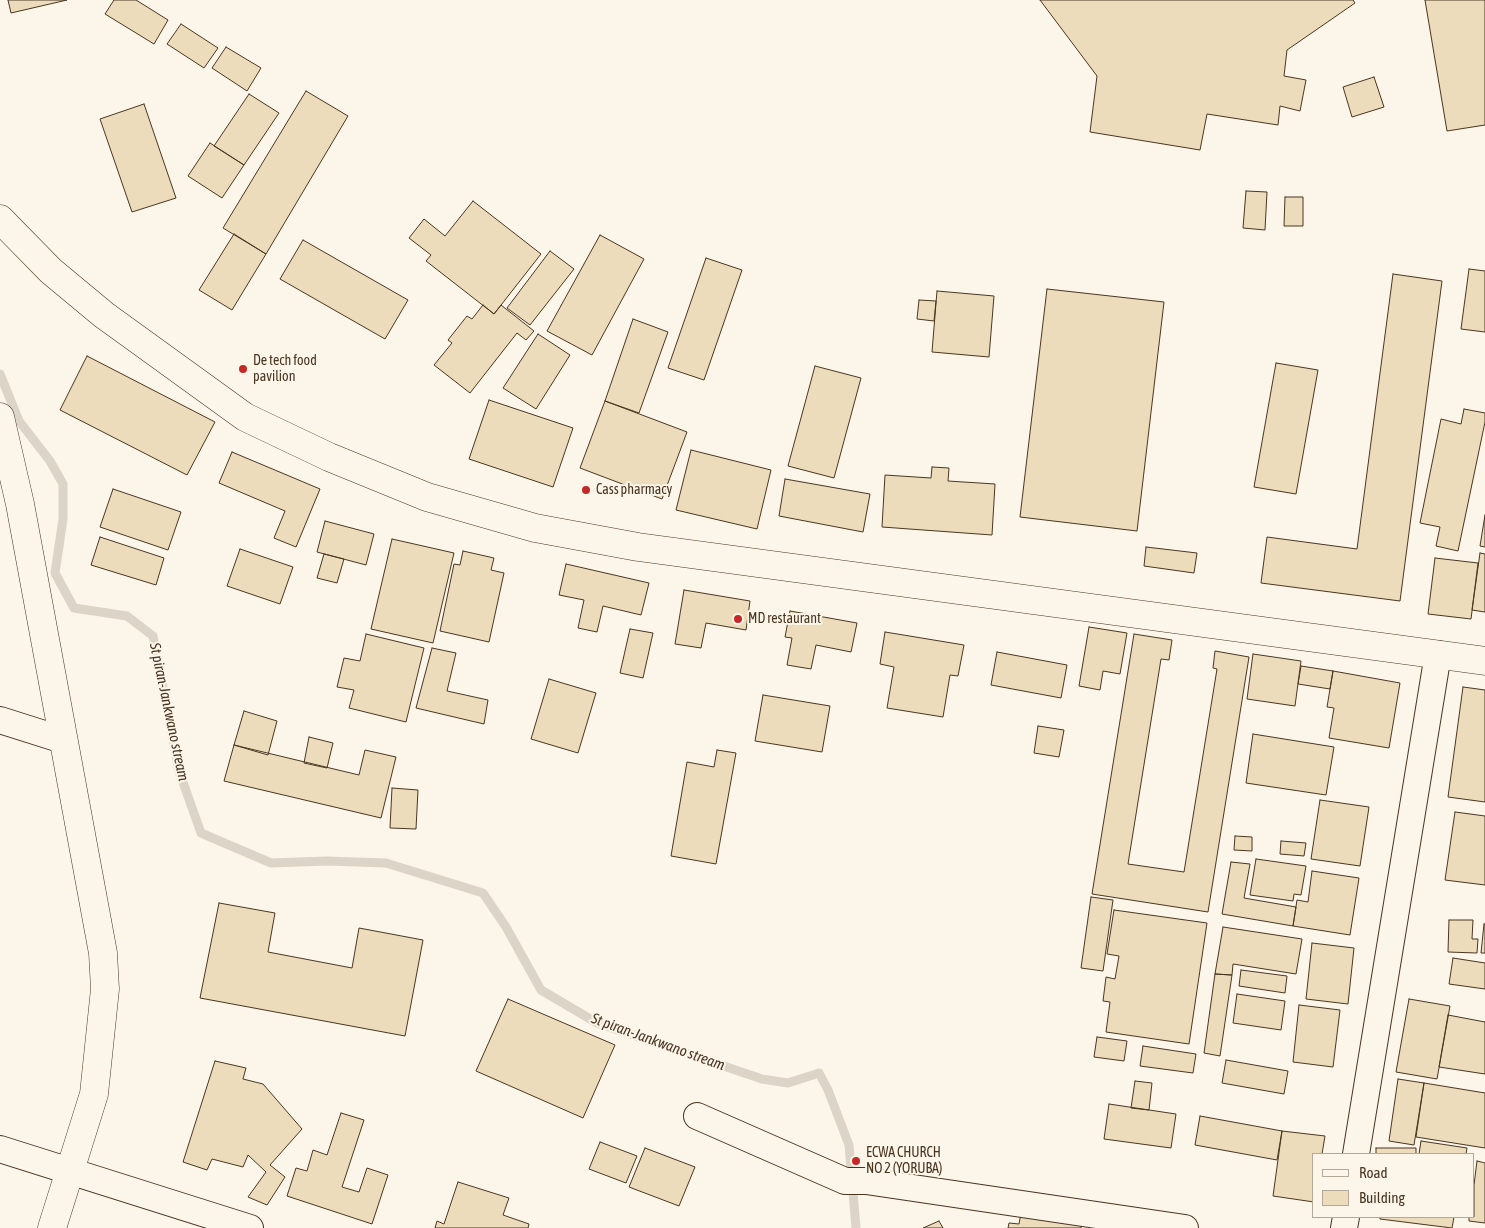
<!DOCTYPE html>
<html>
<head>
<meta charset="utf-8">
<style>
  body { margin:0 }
  #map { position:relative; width:1485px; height:1228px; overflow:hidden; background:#fbf6e9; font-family:"Asap Condensed",sans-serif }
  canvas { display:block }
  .legend { position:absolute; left:1312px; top:1153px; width:162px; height:65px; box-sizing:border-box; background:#fbf6e9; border:1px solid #b4a999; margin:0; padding:6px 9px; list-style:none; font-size:15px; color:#4a3520 }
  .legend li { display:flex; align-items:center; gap:10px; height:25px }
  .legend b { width:25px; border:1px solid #b4a999 }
</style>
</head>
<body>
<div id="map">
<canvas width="1485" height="1228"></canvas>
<ul class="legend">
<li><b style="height:6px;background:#fbf6e9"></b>Road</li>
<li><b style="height:14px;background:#ecdcbc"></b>Building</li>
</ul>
</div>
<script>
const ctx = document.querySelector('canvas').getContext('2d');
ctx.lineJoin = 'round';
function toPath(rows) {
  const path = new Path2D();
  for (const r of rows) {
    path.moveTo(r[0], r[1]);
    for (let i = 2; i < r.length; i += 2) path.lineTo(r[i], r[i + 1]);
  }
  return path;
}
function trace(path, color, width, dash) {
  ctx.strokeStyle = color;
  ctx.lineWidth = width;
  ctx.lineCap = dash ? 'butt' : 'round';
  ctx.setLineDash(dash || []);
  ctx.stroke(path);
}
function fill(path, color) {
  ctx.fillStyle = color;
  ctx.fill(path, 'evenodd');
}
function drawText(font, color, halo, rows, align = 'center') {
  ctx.font = font + ' "Asap Condensed",sans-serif';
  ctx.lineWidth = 4;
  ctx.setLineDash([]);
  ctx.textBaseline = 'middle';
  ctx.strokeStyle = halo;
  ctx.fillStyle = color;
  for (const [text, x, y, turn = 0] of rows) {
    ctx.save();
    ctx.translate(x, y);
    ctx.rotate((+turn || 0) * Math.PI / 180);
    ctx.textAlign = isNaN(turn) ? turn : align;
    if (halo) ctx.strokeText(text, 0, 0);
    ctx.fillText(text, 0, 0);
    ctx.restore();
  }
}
const stream = toPath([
  [0,374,19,421,50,461,63,484,63,519,55,573,74,608,127,616,153,636,179,771,201,833,271,863,327,861,386,863,483,893,506,927,541,990,597,1023,762,1079,788,1083,819,1073,828,1090,849,1145,856,1228]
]);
const building = toPath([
  [8,0,67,0,11,13,8,0],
  [114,0,136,0,168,20,154,44,105,14,114,0],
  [1040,0,1353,0,1355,3,1287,50,1284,76,1306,80,1300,111,1280,106,1278,125,1207,114,1200,150,1090,132,1097,76,1040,0],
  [1425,0,1485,0,1485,125,1447,131,1425,0],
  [181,24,218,48,204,68,167,44,181,24],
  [226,47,261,68,247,91,212,68,226,47],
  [1374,77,1384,107,1352,117,1343,87,1374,77],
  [306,91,348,116,266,254,223,228,306,91],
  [249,94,279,113,244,165,214,146,249,94],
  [144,104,176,198,132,212,100,119,144,104],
  [210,143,244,165,222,198,188,176,210,143],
  [1246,191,1267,192,1265,230,1243,228,1246,191],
  [1285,197,1303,197,1303,226,1284,226,1285,197],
  [473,201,541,254,494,314,426,261,431,255,409,238,424,219,445,236,473,201],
  [234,234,266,254,232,310,199,290,234,234],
  [600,235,644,259,592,355,547,331,600,235],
  [303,240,408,300,385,339,280,279,303,240],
  [550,251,574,269,530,325,507,308,550,251],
  [706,258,742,270,704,380,668,368,706,258],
  [1469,269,1485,271,1485,332,1461,329,1469,269],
  [1393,274,1442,281,1400,601,1261,583,1267,537,1357,549,1393,274],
  [1047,289,1164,302,1137,531,1020,517,1047,289],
  [937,291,994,296,989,357,932,352,937,291],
  [919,300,936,301,934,321,917,319,919,300],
  [483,305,494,314,501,305,534,331,526,340,517,333,470,393,434,365,452,343,448,340,467,316,472,319,483,305],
  [633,319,668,332,639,413,605,401,633,319],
  [538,334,570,355,536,409,503,388,538,334],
  [87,356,215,422,187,475,60,410,87,356],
  [1276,363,1318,370,1296,494,1254,487,1276,363],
  [815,366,861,378,834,478,788,466,815,366],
  [489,400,573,428,553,487,469,459,489,400],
  [605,401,687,432,662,499,580,468,605,401],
  [1464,409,1485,413,1485,422,1458,551,1436,546,1440,527,1420,523,1441,419,1461,424,1464,409],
  [691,450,771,470,757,529,676,510,691,450],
  [232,452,320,489,296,547,274,538,285,511,219,483,232,452],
  [932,467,949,468,948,481,995,484,992,535,882,527,885,475,931,478,932,467],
  [785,479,870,494,863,532,779,516,785,479],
  [113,489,181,512,168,550,100,527,113,489],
  [1485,515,1485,547,1480,546,1485,515],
  [325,521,374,534,366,565,317,552,325,521],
  [100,537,164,558,156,585,91,565,100,537],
  [392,539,454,553,433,643,371,629,392,539],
  [1146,547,1197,553,1194,573,1144,566,1146,547],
  [240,549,293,567,280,604,227,586,240,549],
  [463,551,494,558,491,570,504,573,489,642,440,631,454,564,460,565,463,551],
  [1480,553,1485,554,1485,612,1472,610,1480,553],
  [324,554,344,559,337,583,317,578,324,554],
  [1435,558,1478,563,1471,619,1428,614,1435,558],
  [566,564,649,583,641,615,603,606,597,632,578,628,584,600,559,595,566,564],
  [684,590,750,601,746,630,706,623,701,648,675,644,684,590],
  [790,611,857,623,851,652,816,645,811,669,787,665,792,638,785,637,790,611],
  [1089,627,1127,633,1120,674,1103,671,1100,690,1079,686,1089,627],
  [630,629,653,633,643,678,620,673,630,629],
  [885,632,964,645,958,676,950,675,943,717,887,708,894,667,880,664,885,632],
  [366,634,424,648,406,722,349,708,354,690,337,687,344,658,360,661,366,634],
  [1134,634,1172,640,1169,660,1161,659,1128,864,1184,872,1217,669,1213,668,1215,651,1249,657,1208,912,1092,894,1134,634],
  [432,648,456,653,447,691,488,700,484,724,416,708,432,648],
  [997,652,1067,665,1061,698,991,685,997,652],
  [1253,654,1301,661,1295,706,1247,699,1253,654],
  [1301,666,1333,671,1330,689,1298,684,1301,666],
  [1333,671,1400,683,1389,748,1329,738,1334,708,1327,707,1333,671],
  [549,679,596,693,578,753,531,739,549,679],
  [1463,687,1485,690,1485,802,1448,797,1463,687],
  [763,695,830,706,822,752,755,741,763,695],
  [244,711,277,721,268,755,234,745,244,711],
  [1038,726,1064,730,1059,757,1034,753,1038,726],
  [1253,734,1334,747,1326,795,1246,783,1253,734],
  [309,737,333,743,327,768,304,763,309,737],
  [234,745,359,775,365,750,396,757,381,818,224,781,234,745],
  [717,750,736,753,716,864,671,856,687,762,714,767,717,750],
  [392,788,418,790,416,829,390,828,392,788],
  [1320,800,1369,807,1360,866,1311,859,1320,800],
  [1455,812,1485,816,1485,885,1445,880,1455,812],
  [1235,836,1252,837,1252,851,1234,850,1235,836],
  [1281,841,1306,843,1304,856,1280,854,1281,841],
  [1256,859,1306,866,1301,895,1294,894,1293,901,1250,895,1256,859],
  [1231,862,1250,864,1244,898,1296,907,1293,926,1222,914,1231,862],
  [1312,871,1359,878,1350,935,1293,926,1297,900,1308,902,1312,871],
  [1091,897,1113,900,1103,971,1081,968,1091,897],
  [219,903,275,913,268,952,352,968,359,928,423,940,405,1036,200,998,219,903],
  [1114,910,1207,923,1189,1044,1106,1032,1110,1002,1103,1001,1106,977,1115,979,1119,956,1107,954,1114,910],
  [1449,920,1473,920,1472,939,1478,939,1477,953,1448,952,1449,920],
  [1484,924,1485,924,1485,953,1481,953,1484,924],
  [1223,927,1302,939,1296,974,1233,964,1232,975,1215,974,1223,927],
  [1312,943,1354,948,1348,1004,1306,999,1312,943],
  [1453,958,1485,963,1485,989,1449,984,1453,958],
  [1241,970,1287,976,1285,993,1239,986,1241,970],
  [1215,974,1232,975,1220,1056,1204,1053,1215,974],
  [1237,994,1285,1001,1281,1030,1233,1023,1237,994],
  [508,999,615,1045,583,1118,476,1071,508,999],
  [1409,999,1450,1006,1437,1079,1396,1072,1409,999],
  [1299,1005,1340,1010,1333,1067,1293,1062,1299,1005],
  [1448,1015,1485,1022,1485,1074,1439,1067,1448,1015],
  [1097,1037,1127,1041,1124,1061,1094,1057,1097,1037],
  [1143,1046,1196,1054,1193,1073,1140,1066,1143,1046],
  [1226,1060,1288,1071,1284,1094,1222,1083,1226,1060],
  [215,1061,246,1068,243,1079,263,1084,302,1129,270,1165,285,1177,267,1205,248,1197,266,1172,248,1155,243,1167,212,1159,207,1170,183,1162,215,1061],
  [1398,1079,1424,1083,1414,1145,1389,1141,1398,1079],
  [1135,1081,1152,1083,1149,1110,1131,1108,1135,1081],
  [1424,1083,1485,1093,1485,1148,1416,1137,1424,1083],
  [1109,1104,1176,1114,1171,1148,1104,1139,1109,1104],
  [341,1113,364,1120,342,1187,359,1192,367,1168,388,1175,372,1224,287,1196,296,1168,307,1171,313,1150,327,1155,341,1113],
  [1200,1116,1282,1131,1277,1160,1195,1145,1200,1116],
  [1282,1131,1325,1136,1322,1154,1314,1154,1314,1202,1273,1196,1282,1131],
  [1421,1141,1467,1148,1466,1154,1419,1154,1421,1141],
  [600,1142,637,1156,626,1183,589,1169,600,1142],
  [645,1148,695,1167,679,1206,629,1187,645,1148],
  [1376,1148,1416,1148,1416,1154,1376,1154,1376,1148],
  [1477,1161,1485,1163,1485,1223,1469,1221,1469,1217,1474,1217,1474,1185,1477,1161],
  [458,1182,509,1198,503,1215,529,1224,528,1228,435,1228,437,1221,444,1224,458,1182],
  [1021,1213,1082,1223,1081,1228,1008,1228,1009,1223,1019,1224,1021,1213],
  [1380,1217,1454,1217,1452,1228,1380,1219,1380,1217],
  [939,1221,943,1228,923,1228,939,1221]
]);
const minor = toPath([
  [0,720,63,740],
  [697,1116,845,1181,866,1181,1185,1228],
  [0,1149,250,1228],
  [1356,1154,1438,654],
  [1344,1228,1346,1217]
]);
const tertiary = toPath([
  [0,219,51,271,104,315,245,417,329,457,427,497,535,528,638,547,1485,661],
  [0,417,20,504,103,953,105,989,94,1094,52,1228]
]);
const markers = [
  [243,369,5,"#c62828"],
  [586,490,5,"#c62828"],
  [738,619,5,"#c62828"],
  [856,1161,5,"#c62828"]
];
const poiNames = [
  ["De tech food",253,361],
  ["pavilion",253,377],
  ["Cass pharmacy",596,490],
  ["MD restaurant",748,619],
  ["ECWA CHURCH",866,1153],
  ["NO 2 (YORUBA)",866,1169]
];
const waterNames = [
  ["St piran-Jankwano stream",169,712,78],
  ["St piran-Jankwano stream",658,1042,20]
];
trace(stream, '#dcd4c6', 9);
fill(building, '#ecdcbc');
trace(building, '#4a3520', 1);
trace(minor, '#4a3520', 28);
trace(tertiary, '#4a3520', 29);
trace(minor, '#fbf6e9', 26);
trace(tertiary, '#fbf6e9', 28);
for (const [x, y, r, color] of markers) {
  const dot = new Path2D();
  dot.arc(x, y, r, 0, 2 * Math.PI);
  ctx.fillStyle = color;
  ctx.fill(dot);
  trace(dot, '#fbf6e9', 2);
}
drawText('14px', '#4a3520', '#fbf6e9', poiNames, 'left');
drawText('italic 15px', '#4a3520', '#fbf6e9', waterNames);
</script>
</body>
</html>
